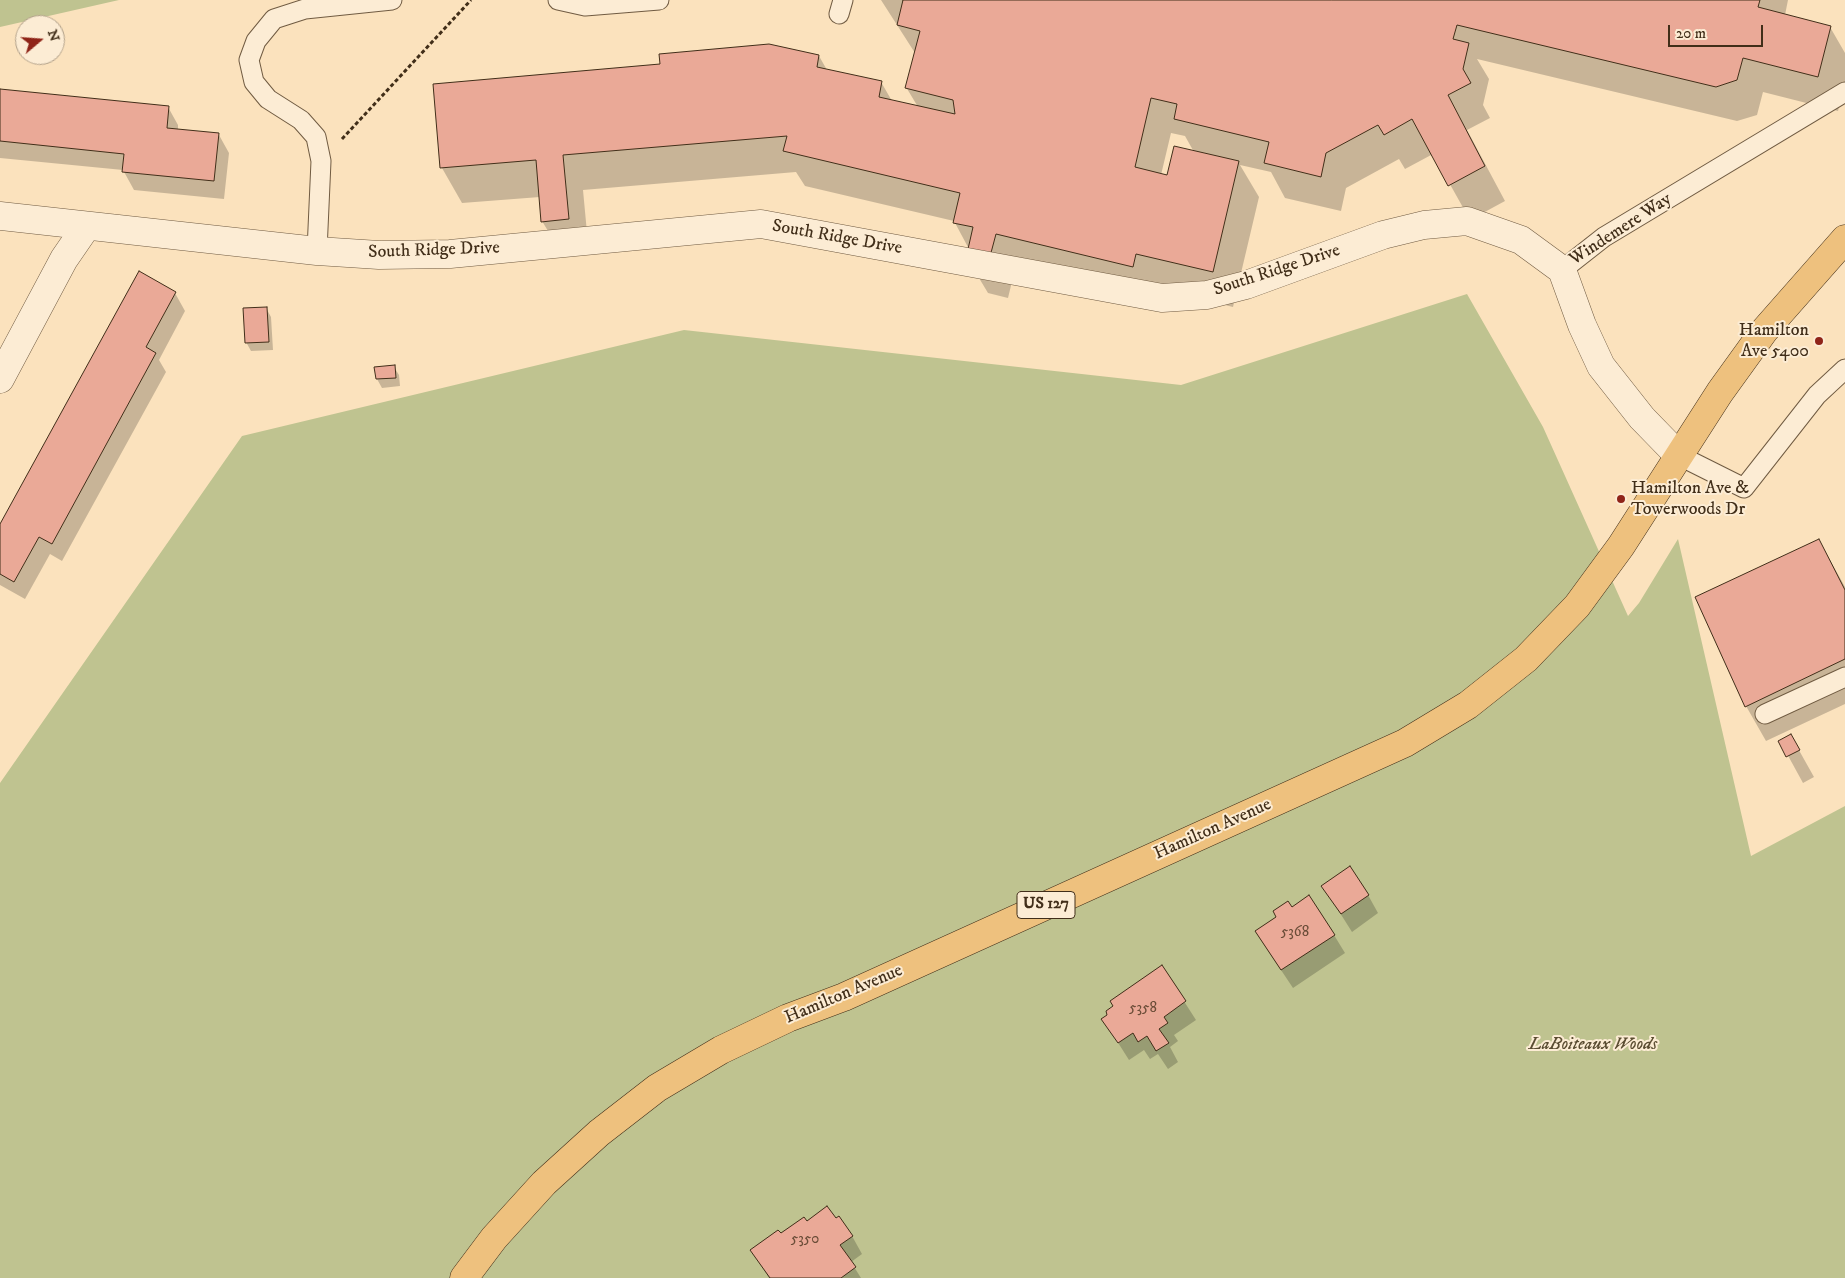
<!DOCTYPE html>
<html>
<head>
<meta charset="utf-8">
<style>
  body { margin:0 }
  #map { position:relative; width:1845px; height:1278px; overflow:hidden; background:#fbe2bd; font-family:"IM FELL DW Pica",serif }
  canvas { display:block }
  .north { position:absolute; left:15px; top:15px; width:50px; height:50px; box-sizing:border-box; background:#fcecd4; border:1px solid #b1a089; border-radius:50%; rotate:72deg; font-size:14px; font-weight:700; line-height:20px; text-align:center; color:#412e19 }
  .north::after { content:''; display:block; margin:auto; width:18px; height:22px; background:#8f2418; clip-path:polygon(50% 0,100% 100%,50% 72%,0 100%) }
  .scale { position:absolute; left:1668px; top:25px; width:95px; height:22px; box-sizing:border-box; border:2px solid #412e19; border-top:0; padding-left:6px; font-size:15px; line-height:18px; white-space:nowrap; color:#412e19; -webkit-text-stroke:4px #fcecd4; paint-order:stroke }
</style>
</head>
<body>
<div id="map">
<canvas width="1845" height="1278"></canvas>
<div class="north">N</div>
<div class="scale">20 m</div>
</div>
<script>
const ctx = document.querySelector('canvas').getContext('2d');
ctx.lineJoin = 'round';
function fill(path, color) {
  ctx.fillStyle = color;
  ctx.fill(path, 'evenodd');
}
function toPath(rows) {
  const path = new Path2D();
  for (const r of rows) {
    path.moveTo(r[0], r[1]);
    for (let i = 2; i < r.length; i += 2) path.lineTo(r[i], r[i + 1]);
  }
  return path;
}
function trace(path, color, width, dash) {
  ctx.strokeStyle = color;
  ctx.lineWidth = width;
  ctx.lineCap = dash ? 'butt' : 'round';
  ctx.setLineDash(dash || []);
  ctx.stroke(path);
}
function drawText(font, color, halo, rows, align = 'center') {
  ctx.font = font + ' "IM FELL DW Pica",serif';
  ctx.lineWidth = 4;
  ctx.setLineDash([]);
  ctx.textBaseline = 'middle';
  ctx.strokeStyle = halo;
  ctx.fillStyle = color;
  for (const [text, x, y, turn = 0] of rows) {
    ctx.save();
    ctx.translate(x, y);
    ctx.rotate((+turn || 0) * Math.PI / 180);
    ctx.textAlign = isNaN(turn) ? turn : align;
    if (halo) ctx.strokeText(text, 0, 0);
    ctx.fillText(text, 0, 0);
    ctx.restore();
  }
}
const green = toPath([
  [0,0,119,0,0,27],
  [1467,294,1543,427,1628,616,1639,603,1678,539,1751,856,1845,806,1845,1278,0,1278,0,783,242,436,684,330,1181,385]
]);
const shadow = toPath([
  [881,0,1788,0,1785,15,1830,27,1845,53,1845,83,1838,111,1763,92,1757,115,1737,121,1477,59,1489,79,1483,105,1490,118,1467,130,1505,201,1470,220,1433,154,1405,169,1399,159,1346,188,1341,211,1285,198,1271,172,1240,165,1259,197,1233,307,1156,288,1015,269,1008,298,988,293,967,258,969,249,954,221,805,186,796,172,583,190,589,254,563,256,542,221,540,197,462,203,442,168,435,85,819,56,827,70,881,82,892,101,918,107,906,87,915,53],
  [1171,133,1185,136,1194,152,1168,176,1161,175],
  [0,90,168,107,178,125,178,130,219,135,229,153,224,199,134,190,123,170,0,158],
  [175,293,185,311,159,360,166,372,62,561,50,554,25,599,0,585,0,527],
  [266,308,271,317,273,350,251,351,246,342],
  [394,367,399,375,400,386,382,388,377,379,376,368],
  [1819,540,1845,587,1845,704,1766,741,1746,706],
  [1791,736,1814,777,1803,783,1780,741],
  [1323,886,1368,895,1378,913,1352,932],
  [1292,908,1334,935,1345,953,1293,988,1267,949,1278,918],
  [1162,967,1196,1020,1174,1035,1178,1041,1170,1047,1178,1062,1168,1069,1158,1054,1150,1059,1144,1050,1129,1060,1103,1019],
  [807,1222,852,1236,862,1254,851,1262,861,1278,769,1278,752,1250]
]);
const building = toPath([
  [903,0,1760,0,1758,7,1831,26,1818,77,1743,58,1737,80,1716,87,1457,25,1453,39,1469,43,1463,69,1471,83,1448,95,1485,166,1448,186,1412,119,1384,135,1378,125,1326,153,1321,177,1264,163,1269,142,1174,119,1177,104,1151,98,1135,167,1167,175,1174,146,1239,161,1213,272,1136,254,1133,267,996,234,988,264,966,258,973,227,953,223,960,193,783,151,787,136,563,155,569,219,541,222,536,160,440,168,433,84,660,64,659,54,769,44,819,55,817,67,882,81,879,97,955,114,953,100,905,88,920,31,897,25,903,0],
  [0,89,169,106,167,128,219,133,214,181,122,172,124,154,0,141,0,89],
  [139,271,176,292,146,347,156,353,52,544,39,537,14,582,0,574,0,524,139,271],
  [267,307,269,342,245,343,243,308,267,307],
  [395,365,396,378,376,379,374,367,395,365],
  [1819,539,1845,590,1845,659,1745,707,1695,597,1819,539],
  [1791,734,1800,750,1786,757,1778,741,1791,734],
  [1350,866,1369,895,1341,914,1321,886,1350,866],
  [1309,895,1335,935,1281,970,1255,931,1276,917,1273,911,1288,901,1292,907,1309,895],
  [1162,965,1186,1001,1164,1017,1168,1023,1159,1029,1169,1043,1156,1051,1147,1036,1138,1042,1133,1033,1118,1043,1101,1019,1107,1015,1106,1011,1113,1006,1110,1001,1162,965],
  [827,1206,836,1218,839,1216,853,1236,840,1245,856,1267,841,1278,770,1278,750,1250,778,1230,781,1233,804,1217,807,1221,827,1206]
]);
const path = toPath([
  [342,139,471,0]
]);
const lane = toPath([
  [558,0,585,6,659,0],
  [839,14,843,0],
  [317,251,321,161,316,137,301,120,268,99,254,82,249,60,256,41,274,19,305,9,392,0],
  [1562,270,1604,237,1845,92],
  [1678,455,1744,488,1817,395,1845,369],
  [1765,714,1845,677]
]);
const street = toPath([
  [0,216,317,251,379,255,450,254,761,224,1162,298,1207,295,1246,285,1383,235,1424,225,1467,221,1521,240,1562,270,1582,325,1601,366,1642,418,1678,455],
  [0,379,64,259,86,227]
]);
const primary = toPath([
  [464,1278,494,1238,544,1183,599,1133,657,1088,721,1050,788,1018,844,997,1405,743,1468,705,1526,659,1577,606,1621,546,1720,392,1764,331,1845,239]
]);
const markers = [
  [1819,341,5,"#8f2418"],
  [1621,499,5,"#8f2418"]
];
const numberNames = [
  ["5368",1295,933],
  ["5358",1143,1009],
  ["5350",805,1240]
];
const shields = [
  [1046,905,58]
];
const shieldNames = [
  ["US 127",1046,905]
];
const streetNames = [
  ["Windemere Way",1621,230,-33],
  ["South Ridge Drive",837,238,10],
  ["South Ridge Drive",434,251,-2],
  ["South Ridge Drive",1277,271,-18],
  ["Hamilton Avenue",1213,830,-24],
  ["Hamilton Avenue",844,995,-23]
];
const poiNames = [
  ["Hamilton",1809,331],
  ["Ave 5400",1809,352],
  ["Hamilton Ave &",1631,489,"left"],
  ["Towerwoods Dr",1631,510,"left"]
];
const parkNames = [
  ["LaBoiteaux Woods",1593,1045]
];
fill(green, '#bfc390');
fill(shadow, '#0003');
fill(building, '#eaa997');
trace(building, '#412e19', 1);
trace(lane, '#705b42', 21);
trace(street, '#705b42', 29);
trace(primary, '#412e19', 29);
trace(path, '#412e19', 3, [4, 2.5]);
trace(lane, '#fcecd4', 19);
trace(street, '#fcecd4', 28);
trace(primary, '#eec17e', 28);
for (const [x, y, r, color] of markers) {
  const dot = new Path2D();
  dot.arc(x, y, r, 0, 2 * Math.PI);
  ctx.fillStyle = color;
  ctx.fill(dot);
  trace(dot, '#fcecd4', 2);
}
drawText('15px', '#6b4d38', null, numberNames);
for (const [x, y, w] of shields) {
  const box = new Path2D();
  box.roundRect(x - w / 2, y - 13.5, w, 27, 4);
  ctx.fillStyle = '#fcecd4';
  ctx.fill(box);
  trace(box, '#412e19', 1);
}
drawText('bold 16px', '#412e19', null, shieldNames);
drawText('18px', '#412e19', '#fcecd4', streetNames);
drawText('18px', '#412e19', '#fcecd4', poiNames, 'right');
drawText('italic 18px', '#5a4c31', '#fcecd4', parkNames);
</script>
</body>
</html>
